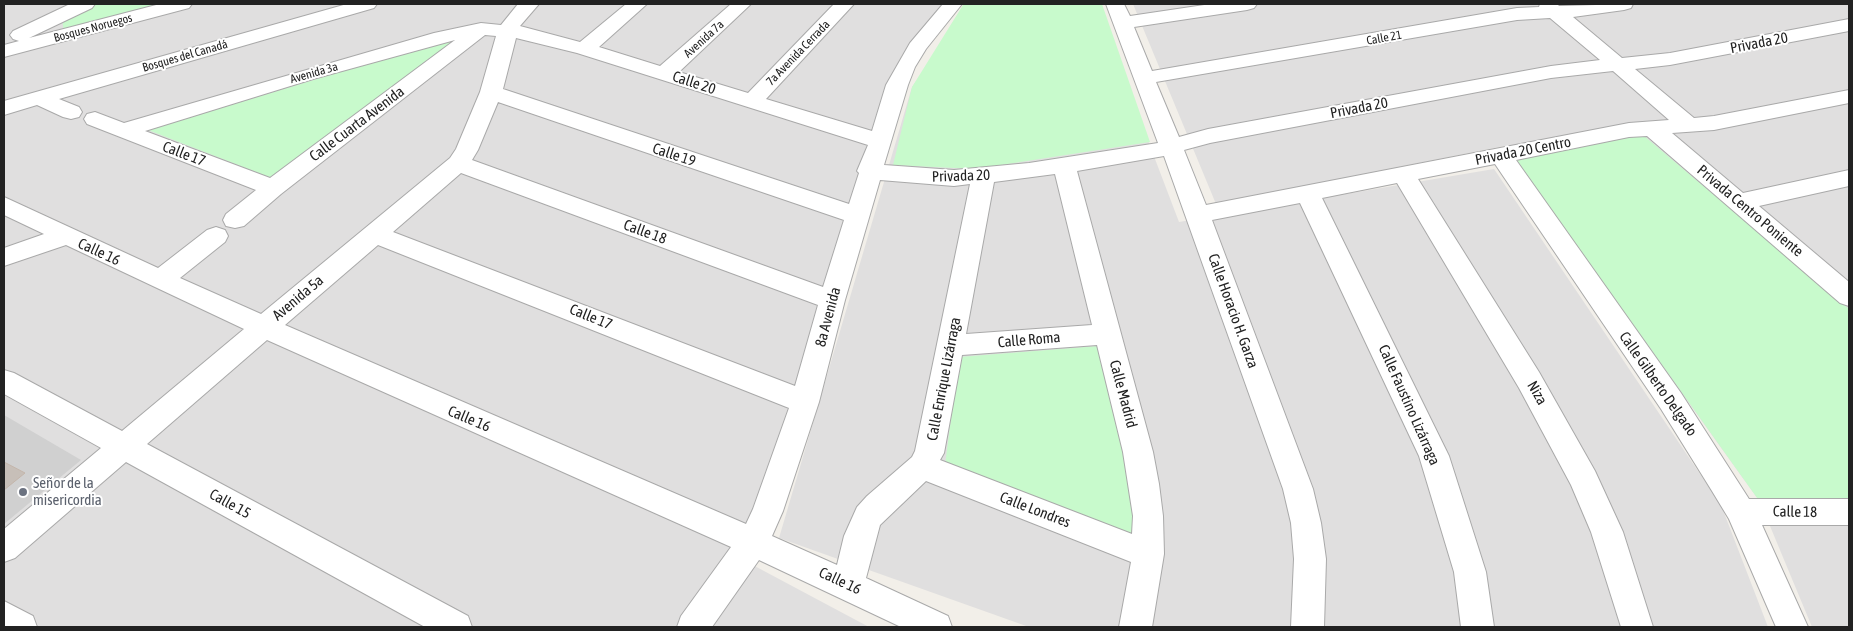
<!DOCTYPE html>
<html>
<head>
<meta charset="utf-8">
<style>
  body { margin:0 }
  #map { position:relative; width:1853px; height:631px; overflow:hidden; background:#f2efe9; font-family:"Asap Condensed",sans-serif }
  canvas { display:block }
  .frame { position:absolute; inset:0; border:5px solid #222; pointer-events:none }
</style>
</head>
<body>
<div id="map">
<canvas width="1853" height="631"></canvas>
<div class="frame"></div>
</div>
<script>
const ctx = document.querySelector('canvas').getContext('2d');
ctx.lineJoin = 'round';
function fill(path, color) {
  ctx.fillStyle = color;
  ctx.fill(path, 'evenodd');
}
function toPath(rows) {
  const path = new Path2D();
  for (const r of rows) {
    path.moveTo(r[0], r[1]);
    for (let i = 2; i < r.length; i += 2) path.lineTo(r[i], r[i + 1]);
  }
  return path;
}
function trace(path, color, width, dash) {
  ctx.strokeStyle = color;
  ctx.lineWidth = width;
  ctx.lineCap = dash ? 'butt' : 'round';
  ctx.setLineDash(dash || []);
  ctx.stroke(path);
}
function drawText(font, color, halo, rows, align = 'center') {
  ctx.font = font + ' "Asap Condensed",sans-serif';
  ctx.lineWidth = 4;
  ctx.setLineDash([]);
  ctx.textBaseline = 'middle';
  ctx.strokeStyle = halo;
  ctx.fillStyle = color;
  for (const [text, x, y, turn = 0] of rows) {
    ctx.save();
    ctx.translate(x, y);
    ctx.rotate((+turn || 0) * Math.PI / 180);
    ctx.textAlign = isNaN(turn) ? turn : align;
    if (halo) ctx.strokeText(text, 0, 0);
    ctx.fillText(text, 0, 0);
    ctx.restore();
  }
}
const residential = toPath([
  [4,4,947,4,902,55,851,211,749,563,869,627,4,627],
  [969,4,1096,4,1179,222,1494,169,1721,505,1768,627,1029,627,779,538,912,87],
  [1133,4,1849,4,1849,627,1812,627,1760,502,1504,146,1216,204]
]);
const religious = toPath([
  [4,415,81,460,4,524]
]);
const park = toPath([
  [91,4,168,4,64,33,62,18],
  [979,4,1102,4,1150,142,975,169,893,165,912,87,963,5],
  [463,35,274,179,148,130],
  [1643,135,1849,309,1849,502,1760,502,1515,159],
  [1098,346,1132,474,1135,537,945,465,959,357]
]);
const building = toPath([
  [4,462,25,473,4,490,4,462]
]);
const minor = toPath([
  [70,4,95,4,92,8,29,38,160,4,192,4,189,8,4,57,4,45,19,41,13,39,10,35,13,31,70,4],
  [347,4,377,4,374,8,59,99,79,107,82,112,79,117,71,119,63,117,37,105,4,115,4,101,347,4],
  [518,4,539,4,520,26,580,42,626,4,647,4,599,47,660,66,731,4,751,4,679,72,748,93,834,4,854,4,766,99,872,131,886,85,910,43,943,4,962,4,926,49,915,67,908,85,884,165,954,170,1029,163,1158,143,1106,4,1124,4,1130,16,1211,4,1257,4,1254,8,1247,10,1134,27,1152,71,1517,8,1539,7,1540,4,1557,4,1559,6,1633,4,1631,8,1624,10,1573,17,1622,58,1670,53,1849,19,1849,31,1670,65,1635,69,1694,118,1714,116,1849,90,1849,103,1714,130,1672,133,1743,193,1849,170,1849,186,1759,206,1849,282,1849,306,1840,303,1647,136,1629,137,1516,160,1681,393,1749,499,1849,499,1849,525,1762,525,1808,627,1776,627,1729,519,1712,491,1661,409,1495,164,1418,179,1539,372,1595,471,1623,532,1653,627,1621,627,1591,532,1571,485,1519,388,1397,183,1322,198,1449,456,1486,572,1494,627,1461,627,1454,572,1419,456,1300,203,1212,220,1313,489,1321,523,1326,559,1324,627,1291,627,1294,559,1291,523,1283,489,1164,156,1077,171,1153,452,1159,484,1163,516,1164,554,1152,627,1119,627,1131,562,926,481,880,525,866,578,948,616,952,627,901,627,759,560,712,627,677,627,681,616,731,547,267,340,147,444,468,616,472,627,425,627,126,462,15,558,4,562,4,529,101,448,4,394,4,370,14,373,122,431,244,329,66,245,4,266,4,248,44,234,4,215,4,197,158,268,207,230,216,227,225,230,228,236,225,242,180,278,261,314,450,158,456,149,480,92,496,36,485,35,281,194,244,226,235,228,226,226,223,220,226,214,256,190,87,124,84,119,87,114,95,112,124,123,434,33,481,23,501,25,518,4],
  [1550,18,1600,60,1551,66,1208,129,1179,137,1156,82,1517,20,1550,18],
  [516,38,577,53,868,145,857,171,859,173,849,204,503,89,516,38],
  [455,40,270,178,145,131,313,79,455,40],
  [1613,71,1669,120,1629,123,1206,205,1184,150,1210,143,1551,78,1613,71],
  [498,102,844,220,823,287,472,160,478,150,498,102],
  [461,173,818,305,795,386,393,232,461,173],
  [1055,174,1092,325,966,334,994,182,1055,174],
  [880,180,954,186,970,184,915,451,912,457,867,496,857,507,844,536,837,565,772,536,783,511,819,402,845,300,880,180],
  [378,245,789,408,753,509,746,524,285,325,378,245],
  [1097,345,1123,452,1133,516,1132,534,940,460,944,453,962,355,1097,345],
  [4,601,33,616,37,627,4,627,4,601]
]);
const markers = [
  [23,492,5,"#6b7280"]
];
const farStreetnames = [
  ["Bosques Noruegos",93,28,-15],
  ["Calle 21",1384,38,-10],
  ["Avenida 7a",704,39,-42],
  ["7a Avenida Cerrada",798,53,-46],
  ["Bosques del Canadá",185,56,-16],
  ["Avenida 3a",314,73,-16]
];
const streetNames = [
  ["Privada 20",1759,43,-11],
  ["Calle 20",694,83,18],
  ["Privada 20",1359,108,-11],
  ["Calle Cuarta Avenida",357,124,-37],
  ["Privada 20 Centro",1523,151,-11],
  ["Calle 17",184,154,21],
  ["Calle 19",674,155,18],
  ["Privada 20",961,176,-2],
  ["Privada Centro Poniente",1750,211,40],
  ["Calle 18",645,232,20],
  ["Calle 16",99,252,25],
  ["Avenida 5a",298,298,-40],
  ["Calle Horacio H. Garza",1233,311,70],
  ["Calle 17",591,317,22],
  ["8a Avenida",828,317,-75],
  ["Calle Roma",1029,340,-5],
  ["Calle Enrique Lizárraga",944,379,-79],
  ["Calle Gilberto Delgado",1658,384,55],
  ["Niza",1537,393,60],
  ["Calle Madrid",1123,394,75],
  ["Calle Faustino Lizárraga",1409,405,66],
  ["Calle 16",469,419,23],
  ["Calle 15",230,504,29],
  ["Calle Londres",1035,510,21],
  ["Calle 18",1795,512,1],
  ["Calle 16",840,581,25]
];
const worshipNames = [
  ["Señor de la",33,483],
  ["misericordia",33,500]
];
fill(residential, '#e0dfdf');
fill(religious, '#d0d0d0');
fill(park, '#c8facc');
fill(building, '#c7bfb8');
trace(building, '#c4b6ab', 1);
trace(minor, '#a9a9a9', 2);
fill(minor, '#fff');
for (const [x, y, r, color] of markers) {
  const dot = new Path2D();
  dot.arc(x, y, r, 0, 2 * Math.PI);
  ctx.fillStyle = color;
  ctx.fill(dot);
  trace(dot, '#fff', 2);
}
drawText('12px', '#222', '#fff', farStreetnames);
drawText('15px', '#222', '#fff', streetNames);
drawText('15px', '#5b616d', '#fff', worshipNames, 'left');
</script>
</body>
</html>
